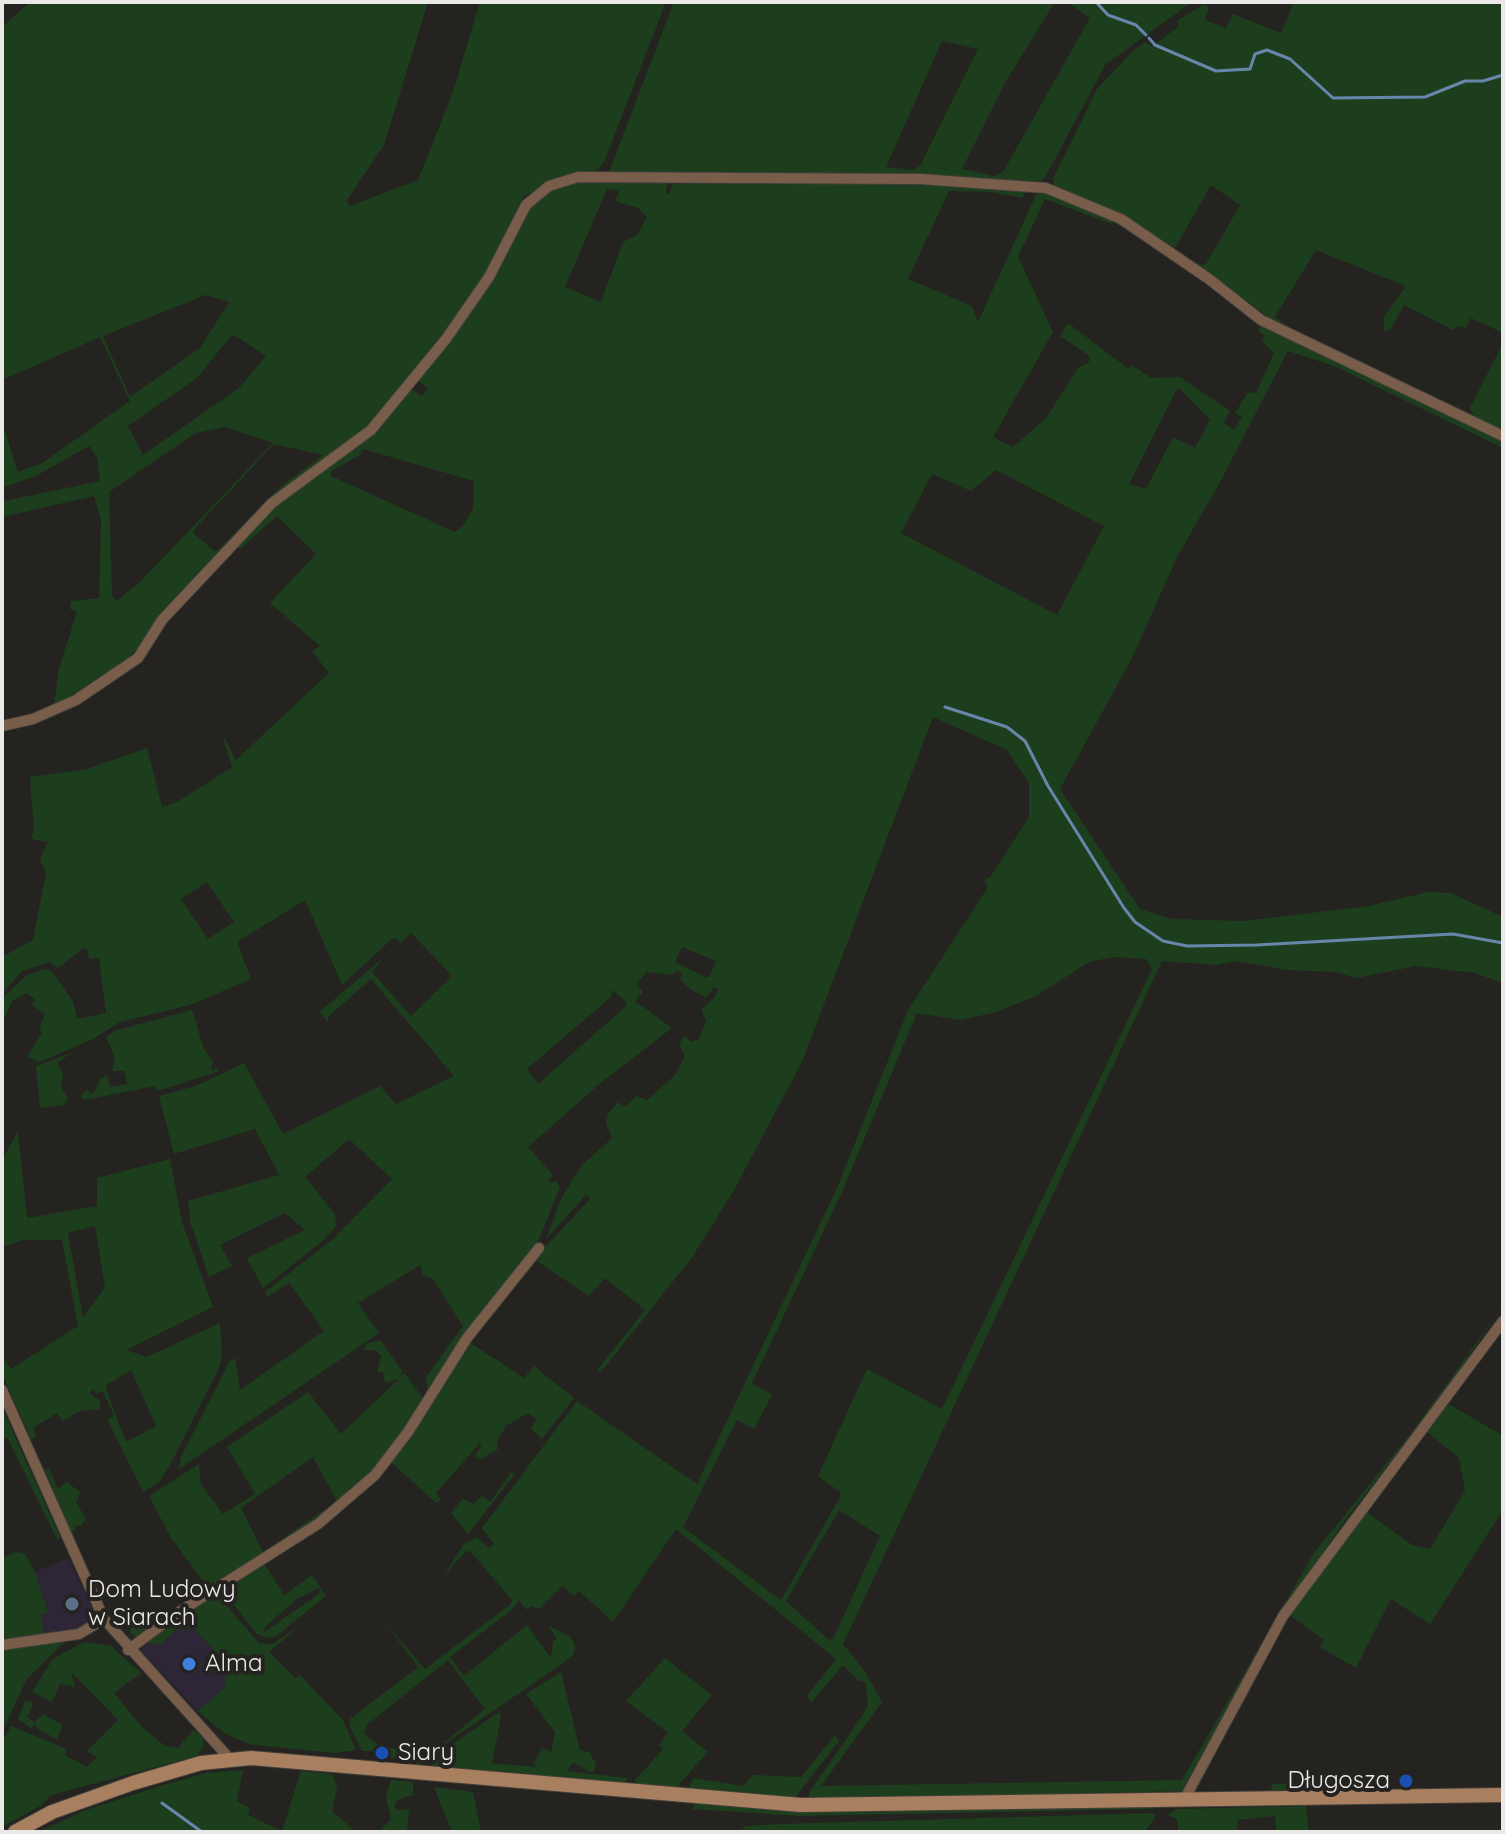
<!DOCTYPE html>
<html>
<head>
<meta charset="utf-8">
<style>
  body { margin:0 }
  #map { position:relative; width:1505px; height:1834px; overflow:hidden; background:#242320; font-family:Quicksand,sans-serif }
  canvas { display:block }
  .frame { position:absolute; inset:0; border:4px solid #eae9e7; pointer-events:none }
</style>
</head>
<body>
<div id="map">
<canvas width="1505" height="1834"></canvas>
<div class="frame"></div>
</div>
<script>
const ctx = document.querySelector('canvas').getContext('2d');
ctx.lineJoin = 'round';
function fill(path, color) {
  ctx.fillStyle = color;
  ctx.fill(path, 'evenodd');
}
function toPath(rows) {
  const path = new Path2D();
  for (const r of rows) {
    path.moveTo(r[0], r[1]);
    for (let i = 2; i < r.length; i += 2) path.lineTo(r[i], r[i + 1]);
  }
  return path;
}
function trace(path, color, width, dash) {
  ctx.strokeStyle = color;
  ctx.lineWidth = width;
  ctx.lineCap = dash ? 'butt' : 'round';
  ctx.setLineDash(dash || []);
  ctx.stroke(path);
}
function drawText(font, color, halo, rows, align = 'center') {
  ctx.font = font + ' Quicksand,sans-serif';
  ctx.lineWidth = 8;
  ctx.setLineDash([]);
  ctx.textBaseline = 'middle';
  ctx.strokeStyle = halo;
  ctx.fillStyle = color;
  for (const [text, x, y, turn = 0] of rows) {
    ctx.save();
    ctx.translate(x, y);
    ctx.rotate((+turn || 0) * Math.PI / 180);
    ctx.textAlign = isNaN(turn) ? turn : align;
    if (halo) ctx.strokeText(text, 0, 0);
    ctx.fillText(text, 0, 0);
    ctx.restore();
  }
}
const commercial = toPath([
  [68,1558,99,1623,89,1631,44,1636,41,1615,48,1611,35,1572],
  [193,1627,230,1671,224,1688,198,1711,140,1650,148,1643,161,1644,176,1630]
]);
const green = toPath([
  [30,2,428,2,384,145,347,200,350,206,418,180,453,92,480,2,666,2,604,162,597,170,551,181,523,197,488,273,370,429,271,501,125,662,54,706,59,668,77,612,70,609,71,601,99,598,101,521,94,496,2,517,2,496,4,501,100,481,97,458,89,446,36,476,2,488,2,422,18,472,42,463,130,401,100,337,2,380,2,27],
  [206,295,229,302,200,348,130,397,103,336],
  [231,336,236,336,266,356,239,388,143,455,128,426,197,378],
  [225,427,273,443,138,584,116,601,112,595,109,492,196,433],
  [274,444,323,455,280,487,218,550,214,551,193,533,197,526],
  [674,2,1055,2,1006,81,962,169,995,176,1003,172,1090,18,1067,2,1192,2,1105,65,1045,178,1040,181,609,172],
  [942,41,978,49,920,166,913,170,886,167],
  [1294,2,1503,2,1503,333,1471,318,1465,328,1458,326,1453,330,1404,305,1390,330,1384,331,1384,317,1406,286,1316,250,1275,317,1288,326,1286,330,1188,257,1201,265,1206,264,1240,205,1211,185,1175,248,1127,218,1054,189,1053,179,1097,89,1134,50,1145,42,1152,46,1162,39,1179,26,1177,21,1204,4,1209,7,1205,20,1226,28,1233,14,1281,33],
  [592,179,667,183,666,193,669,195,673,184,779,181,918,182,1024,188,1023,198,991,192,949,191,908,279,972,306,978,322,1036,195,1046,193,1115,220,1112,224,1045,199,1018,257,1053,332,993,437,1013,447,1046,418,1078,368,1089,362,1090,356,1060,336,1068,323,1129,369,1132,365,1151,378,1180,377,1230,411,1224,423,1234,430,1242,417,1235,413,1248,392,1256,393,1274,353,1262,341,1265,335,1258,331,1262,325,1503,440,1503,448,1334,366,1288,351,1219,484,1178,555,1132,658,1060,789,1140,909,1172,919,1243,921,1369,906,1428,892,1451,893,1503,917,1503,983,1475,973,1416,966,1357,978,1334,972,1288,970,1236,961,1217,965,1162,961,843,1644,864,1670,882,1702,821,1786,1182,1780,1314,1553,1411,1433,1503,1306,1441,1397,1346,1519,1280,1615,1182,1791,809,1799,809,1793,864,1713,868,1704,865,1681,859,1681,843,1665,811,1703,807,1696,836,1659,676,1529,613,1622,579,1591,574,1596,562,1586,539,1609,531,1606,527,1610,519,1600,513,1609,450,1657,464,1676,527,1625,551,1658,553,1641,557,1639,548,1626,570,1636,575,1645,574,1654,562,1664,430,1754,485,1709,448,1660,367,1725,364,1733,373,1742,422,1758,420,1765,389,1757,387,1751,362,1751,350,1727,350,1719,418,1667,385,1623,425,1669,511,1604,512,1600,470,1551,465,1552,443,1577,463,1545,477,1537,489,1548,494,1544,482,1528,577,1401,697,1484,837,1188,908,1010,988,887,984,880,991,876,1029,817,1029,783,1007,750,933,717,802,1062,733,1192,691,1259,601,1372,597,1370,645,1310,605,1278,589,1296,534,1259,590,1199,586,1195,546,1239,561,1199,581,1166,612,1138,606,1123,608,1114,618,1102,625,1107,636,1096,647,1100,675,1075,685,1056,679,1045,684,1036,692,1042,698,1040,706,1021,701,1010,715,997,718,988,714,987,706,998,689,988,680,979,682,973,677,971,672,975,647,972,636,984,643,992,635,1001,672,1028,603,1081,528,1147,552,1174,549,1183,556,1181,560,1187,538,1242,428,1397,426,1377,463,1326,432,1278,423,1275,420,1265,358,1303,379,1333,179,1469,181,1457,229,1362,235,1358,240,1390,324,1331,289,1283,267,1297,265,1292,333,1239,392,1179,349,1139,305,1177,335,1214,336,1226,324,1240,263,1288,247,1258,305,1230,285,1213,220,1245,232,1266,209,1277,190,1221,188,1201,279,1175,255,1129,174,1154,159,1096,196,1086,244,1063,283,1134,380,1086,396,1104,454,1076,371,979,328,1017,328,1022,319,1012,383,958,372,972,411,1016,452,976,411,933,401,943,394,937,342,985,305,900,237,942,251,979,190,1005,120,1022,93,1039,40,1062,27,1057,42,1033,39,1029,45,1014,32,1005,35,1000,27,993,12,1001,2,1024,2,998,27,975,45,969,52,972,73,1001,77,1019,106,1013,99,958,89,959,87,949,83,948,58,968,49,962,22,971,2,994,2,957,33,940,46,873,40,859,48,842,31,839,34,832,30,777,87,769,147,748,162,807,179,801,232,767,222,733,236,760,329,673,312,651,320,646,270,603,316,554,277,516,240,549,235,545,269,511,368,438,411,389,422,396,428,388,417,380,530,206,558,185],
  [607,189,619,191,615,201,638,208,647,217,637,235,623,242,601,302,565,287],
  [1178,387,1210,420,1195,448,1173,437,1146,489,1129,484],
  [363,449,474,481,473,509,463,525,455,532,331,476,331,471,360,455],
  [996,470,1104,526,1057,615,901,533,932,474,971,491],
  [207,882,234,922,208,939,181,899],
  [682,947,716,961,710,976,707,978,675,962],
  [1113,957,1146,959,1152,969,942,1409,867,1369,818,1476,840,1492,840,1497,781,1600,683,1527,737,1420,754,1429,772,1395,752,1383,842,1192,917,1013,960,1020,993,1013,1036,996,1089,962],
  [612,990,627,1002,625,1007,538,1084,527,1069,611,997],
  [839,1510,880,1536,833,1639,829,1640,786,1601],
  [1503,343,1503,432,1474,416,1470,408],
  [192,1010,204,1049,213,1062,211,1070,218,1068,217,1072,157,1091,155,1086,84,1100,81,1096,86,1090,93,1094,101,1078,108,1076,110,1087,127,1084,124,1071,112,1071,115,1057,106,1037,114,1031],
  [71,1053,57,1063,63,1074,61,1088,68,1098,64,1105,40,1108,36,1066],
  [18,1131,27,1218,97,1206,97,1178,170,1159,182,1222,213,1307,126,1350,147,1357,220,1323,222,1355,219,1368,171,1463,159,1482,143,1492,107,1419,114,1416,103,1391,96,1394,94,1389,89,1393,100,1401,100,1409,80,1411,63,1421,57,1413,33,1428,36,1437,31,1439,2,1374,2,1357,11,1369,78,1326,62,1240,24,1240,4,1246,2,1160],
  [95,1226,105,1287,83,1318,68,1233],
  [131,1370,156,1426,126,1442,105,1386],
  [380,1340,402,1371,400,1377,404,1373,425,1401,387,1457,340,1505,170,1613,207,1586,171,1538,149,1496,199,1464,201,1484,223,1514,255,1494,227,1447,308,1392,341,1434,399,1379,385,1383,383,1372,377,1372,381,1356,375,1350,364,1350,366,1344],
  [313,1457,337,1501,263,1552,241,1508],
  [469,1342,524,1378,534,1366,574,1398,542,1439,531,1429,536,1419,528,1413,506,1426,497,1441,498,1449,480,1460,475,1456,482,1445,479,1444,436,1493,441,1500,436,1503,390,1461],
  [1449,1404,1503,1436,1503,1510,1430,1624,1391,1599,1356,1668,1320,1647,1324,1640,1288,1614,1364,1510,1412,1545,1430,1549,1465,1491,1459,1458,1427,1432],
  [2,1408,60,1537,58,1541,7,1437,2,1441],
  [49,1468,58,1489,67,1482,80,1492,76,1503,86,1518,82,1525,74,1526,76,1530,71,1532,45,1470],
  [512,1471,514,1475,468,1534,451,1513,463,1498,473,1504,482,1496,490,1502],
  [15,1552,25,1554,35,1572,48,1612,41,1615,44,1635,2,1639,2,1558],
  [264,1563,284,1595,312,1575,326,1596,275,1637,267,1638,257,1634,221,1589],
  [319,1588,320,1592,313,1598,263,1633,266,1626,297,1599],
  [216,1594,259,1643,272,1644,301,1625,269,1652,295,1678,300,1675,343,1720,356,1750,334,1753,249,1744,224,1733,198,1711,224,1688,228,1667,193,1627,176,1630,161,1644,148,1643,162,1629],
  [155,1608,159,1613,155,1623,137,1639,130,1632,131,1626,146,1609],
  [65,1641,26,1680,2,1733,2,1649],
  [84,1642,111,1646,141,1673,114,1693,140,1725,165,1746,178,1748,193,1730,203,1737,203,1747,197,1756,51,1795,40,1806,2,1827,2,1742,11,1726,67,1749,65,1755,87,1767,97,1757,87,1751,118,1720,71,1672,75,1687,60,1684,52,1702,32,1692,53,1659],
  [665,1658,712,1695,682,1731,708,1752,680,1783,678,1791,636,1786,635,1780,663,1749,659,1745,668,1733,626,1701],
  [561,1672,580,1750,589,1752,596,1764,594,1772,589,1772,573,1762,567,1771,627,1778,626,1782,623,1785,431,1766,437,1755,499,1712,501,1717,492,1763,537,1767,534,1763,542,1748,551,1752,555,1732,526,1694],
  [25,1701,34,1703,27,1717,35,1722,43,1714,63,1725,57,1739,39,1730,35,1724,31,1728,18,1719],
  [835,1735,839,1741,794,1799,688,1791,693,1778,743,1786,753,1775,801,1777],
  [243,1770,237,1801,250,1808,248,1815,282,1831,301,1771,332,1774,337,1787,332,1811,356,1832,38,1832,86,1810,157,1787,206,1773],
  [391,1780,413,1782,413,1795,397,1800,394,1807,397,1810,409,1809,407,1832,377,1832,391,1820,386,1797],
  [1332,1783,1330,1789,1271,1791,1272,1784],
  [434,1787,473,1792,481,1832,452,1832],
  [696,1803,800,1811,1149,1806,1155,1809,800,1816,692,1809],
  [1306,1806,1309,1832,1276,1832,1275,1816,1237,1820,1238,1832,1183,1832,1178,1830,1177,1819,1167,1815,1176,1809],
  [1154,1813,1155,1818,1146,1830,1150,1832,738,1832,746,1826,780,1824]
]);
const stream = toPath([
  [1096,2,1108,15,1136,25,1146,35],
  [1149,38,1155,45,1216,71,1250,69,1255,54,1267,50,1290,59,1333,98,1425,97,1465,81,1483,81,1503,75],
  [945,707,1007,727,1025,741,1048,786,1124,908,1135,922,1163,941,1187,946,1257,945,1453,934,1503,943],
  [162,1803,202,1832]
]);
const street = toPath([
  [2,726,33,719,76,700,138,658,162,620,272,503,371,430,446,339,489,277,526,205,549,186,578,177,920,179,1046,188,1121,219,1209,279,1261,320,1503,436],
  [2,1390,104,1619,230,1759],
  [2,1645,79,1634,104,1619],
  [128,1650,179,1612,318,1524,375,1475,408,1432,467,1338,539,1248],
  [1184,1800,1283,1616,1503,1321]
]);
const secondary = toPath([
  [15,1832,52,1812,133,1783,201,1763,251,1758,801,1805,1503,1795]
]);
const markers = [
  [72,1604,8,"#5c6f8a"],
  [189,1664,8,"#3f7fe0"],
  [382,1753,8,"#1a4fb4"],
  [1406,1781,8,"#1a4fb4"]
];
const poiNames = [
  ["Dom Ludowy",88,1590],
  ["w Siarach",88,1618],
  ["Alma",205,1664],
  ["Siary",398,1753],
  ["Długosza",1390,1781,"right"]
];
fill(commercial, '#2e2636');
fill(green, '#1d3e1c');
trace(stream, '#6886ac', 3);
trace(street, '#403f3c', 12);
trace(secondary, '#403f3c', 16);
trace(street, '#785e4a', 10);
trace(secondary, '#a8805f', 14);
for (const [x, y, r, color] of markers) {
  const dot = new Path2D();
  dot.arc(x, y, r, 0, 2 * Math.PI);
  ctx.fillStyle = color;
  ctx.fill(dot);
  trace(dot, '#242320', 3);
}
drawText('24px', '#eae9e7', '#242320', poiNames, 'left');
</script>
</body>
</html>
